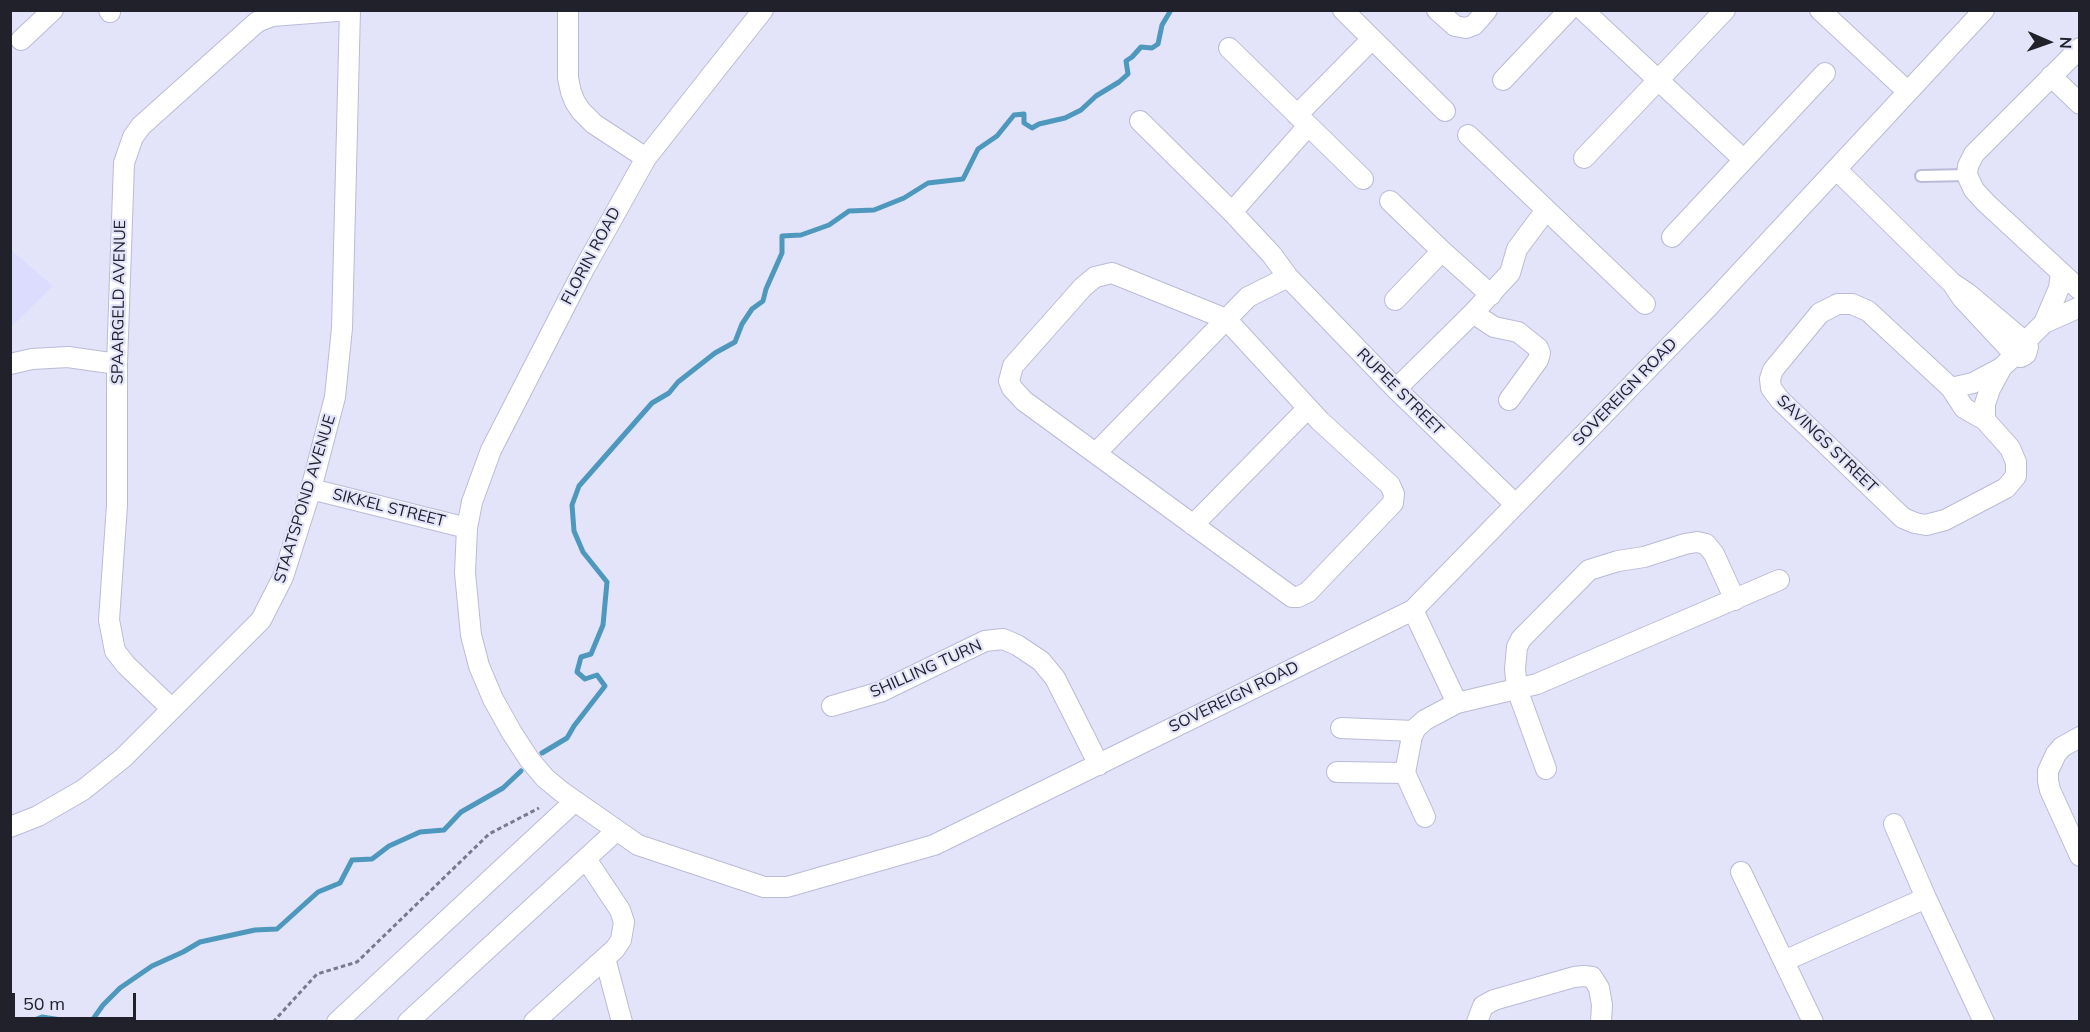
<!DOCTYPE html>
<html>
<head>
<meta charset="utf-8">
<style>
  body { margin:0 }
  #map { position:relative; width:2090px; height:1032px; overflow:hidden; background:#e3e4fa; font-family:Mulish,sans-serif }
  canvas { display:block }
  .frame { position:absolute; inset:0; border:12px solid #21212b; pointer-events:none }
  .north { position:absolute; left:2018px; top:12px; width:60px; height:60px; -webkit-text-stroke:4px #e3e4fa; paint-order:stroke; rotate:92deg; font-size:16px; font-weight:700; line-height:24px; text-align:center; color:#21212b }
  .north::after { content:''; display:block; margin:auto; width:21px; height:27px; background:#21212b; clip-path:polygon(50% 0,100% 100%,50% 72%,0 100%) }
  .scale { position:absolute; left:12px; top:993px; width:124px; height:27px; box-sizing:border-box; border:3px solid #21212b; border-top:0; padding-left:8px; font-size:18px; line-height:21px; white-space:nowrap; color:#21212b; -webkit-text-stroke:4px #e3e4fa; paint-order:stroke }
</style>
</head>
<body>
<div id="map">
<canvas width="2090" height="1032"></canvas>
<div class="frame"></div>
<div class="north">N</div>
<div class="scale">50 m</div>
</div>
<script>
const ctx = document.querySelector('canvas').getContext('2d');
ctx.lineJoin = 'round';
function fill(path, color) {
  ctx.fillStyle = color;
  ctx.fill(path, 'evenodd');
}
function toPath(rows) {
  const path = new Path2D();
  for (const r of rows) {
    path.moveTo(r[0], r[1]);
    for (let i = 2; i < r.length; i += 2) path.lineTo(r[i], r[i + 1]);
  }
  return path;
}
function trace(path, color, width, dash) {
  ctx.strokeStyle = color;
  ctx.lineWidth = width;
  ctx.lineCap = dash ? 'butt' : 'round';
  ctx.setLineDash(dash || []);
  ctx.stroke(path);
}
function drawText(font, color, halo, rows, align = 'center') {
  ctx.font = font + ' Mulish,sans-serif';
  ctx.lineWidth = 4.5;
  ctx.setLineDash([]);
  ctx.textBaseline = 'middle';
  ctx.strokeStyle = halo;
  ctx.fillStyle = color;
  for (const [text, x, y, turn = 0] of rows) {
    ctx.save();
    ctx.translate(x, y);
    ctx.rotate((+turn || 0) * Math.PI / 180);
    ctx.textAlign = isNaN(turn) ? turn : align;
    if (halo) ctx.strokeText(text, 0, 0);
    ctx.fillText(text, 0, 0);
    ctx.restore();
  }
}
const built = toPath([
  [11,250,53,286,11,327]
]);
const stream = toPath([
  [542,753,567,738,574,726,605,686,597,675,585,679,577,672,581,657,591,654,603,625,607,582,583,552,574,531,572,505,579,486,652,403,669,393,678,382,715,353,735,342,742,324,752,309,763,301,766,289,782,253,782,236,801,235,829,225,849,211,874,210,904,198,928,183,963,179,978,149,997,136,1014,115,1024,114,1024,123,1032,128,1039,124,1065,118,1081,110,1096,96,1119,82,1128,74,1126,61,1132,57,1141,47,1152,48,1158,44,1162,25,1171,10],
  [29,1022,42,1017,74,1022],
  [91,1022,103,1005,120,988,152,966,183,952,200,942,255,930,277,929,318,892,340,883,352,860,372,859,389,846,420,832,444,830,461,812,503,788,521,771]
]);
const path = toPath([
  [273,1022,317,974,357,962,489,834,539,808]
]);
const lane = toPath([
  [1921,176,1967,175]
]);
const street = toPath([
  [109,10,110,12],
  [568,10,568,78,571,92,575,102,581,111,594,124,646,158],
  [763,10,646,158,584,269,491,450,472,502,467,528,465,573,471,635,479,666,493,699,512,733,529,759,545,778,562,792,638,845,764,887,787,887,934,845,1413,610,1710,305,1984,10],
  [1343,10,1445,111],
  [1437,10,1455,26,1466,28,1474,25,1487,10],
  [1583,10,1744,160],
  [1820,10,1907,91],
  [21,40,53,10],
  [1229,48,1363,179],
  [2080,48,1974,154,1968,166,1967,175,1974,190,1986,203,2080,290],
  [2051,76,2080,104],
  [1503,80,1569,10],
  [1297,115,1372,39],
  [1140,121,1232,212,1272,255,1288,277,1396,389,1515,504],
  [1468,135,1645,304],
  [1584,158,1725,10],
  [1836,169,1952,283,1962,298,2015,355,2021,357,2026,354,2028,347,2025,342,1967,293,1952,283],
  [1390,201,1442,251,1491,295],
  [1232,212,1308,126],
  [1672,237,1825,73],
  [1112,273,1226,319,1320,421,1390,485,1394,494,1393,503,1308,592,1298,597,1292,597,1024,401,1012,388,1009,381,1013,366,1083,287,1095,277,1112,273],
  [1395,300,1442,251],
  [1838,304,1852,304,1868,311,1951,388,1964,408,1985,420,2010,448,2016,462,2016,476,2006,488,1945,520,1926,525,1915,523,1903,518,1780,400,1771,388,1770,379,1773,370,1820,313,1838,304],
  [1473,313,1494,327,1518,332,1538,348,1540,353,1538,360,1509,400],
  [2044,323,2059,288,2061,273],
  [2025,342,2044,323,2080,307],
  [10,364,32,359,68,357,117,364],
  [1951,388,1973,383,2001,368],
  [1396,389,1473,313,1510,273,1517,249,1546,210],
  [1985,420,1985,404,1990,389,2002,367,2015,355],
  [1096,453,1248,297,1288,277],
  [311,489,467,528],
  [1193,525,1308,408],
  [1413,610,1457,703,1537,684,1779,580],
  [832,706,880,692,985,641,1003,639,1017,645,1041,661,1055,678,1099,765],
  [1341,728,1414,731],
  [2080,737,2062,747,2056,754,2048,771,2048,781,2050,790,2080,856],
  [1546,769,1517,689,1515,669,1517,647,1521,639,1589,570,1618,561,1644,557,1685,544,1697,542,1706,544,1714,554,1735,600],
  [1337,772,1405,773,1412,736,1416,728,1425,720,1457,703],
  [1405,773,1425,817],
  [1894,824,1926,898,1984,1022],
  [10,827,38,816,83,790,123,758,261,620,283,577,311,489,335,397,342,328,350,10,272,16,257,22,141,126,133,137,124,163,117,364,117,505,109,620,115,651,126,665,172,709],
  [1741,872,1813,1022],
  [605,958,622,1022],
  [1784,961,1926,898],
  [337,1022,575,801],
  [408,1022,616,831],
  [534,1022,615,949,621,940,624,922,620,910,586,859],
  [1477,1022,1483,1006,1494,1000,1574,977,1584,976,1592,977,1599,988,1602,1005,1601,1022]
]);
const streetNames = [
  ["FLORIN ROAD",591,256,-62],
  ["SPAARGELD AVENUE",119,302,-89],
  ["RUPEE STREET",1400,392,45],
  ["SOVEREIGN ROAD",1625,392,-46],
  ["SAVINGS STREET",1827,444,44],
  ["STAATSPOND AVENUE",305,499,-73],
  ["SIKKEL STREET",389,508,14],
  ["SHILLING TURN",926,669,-24],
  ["SOVEREIGN ROAD",1234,697,-26]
];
fill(built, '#dbdcff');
trace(stream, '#4e98bd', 5);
trace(lane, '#babbd6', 14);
trace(street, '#babbd6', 22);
trace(path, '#797a89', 3, [4.5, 3]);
trace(lane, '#fff', 10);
trace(street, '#fff', 20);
drawText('16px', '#21212b', '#e3e4fa', streetNames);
</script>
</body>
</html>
